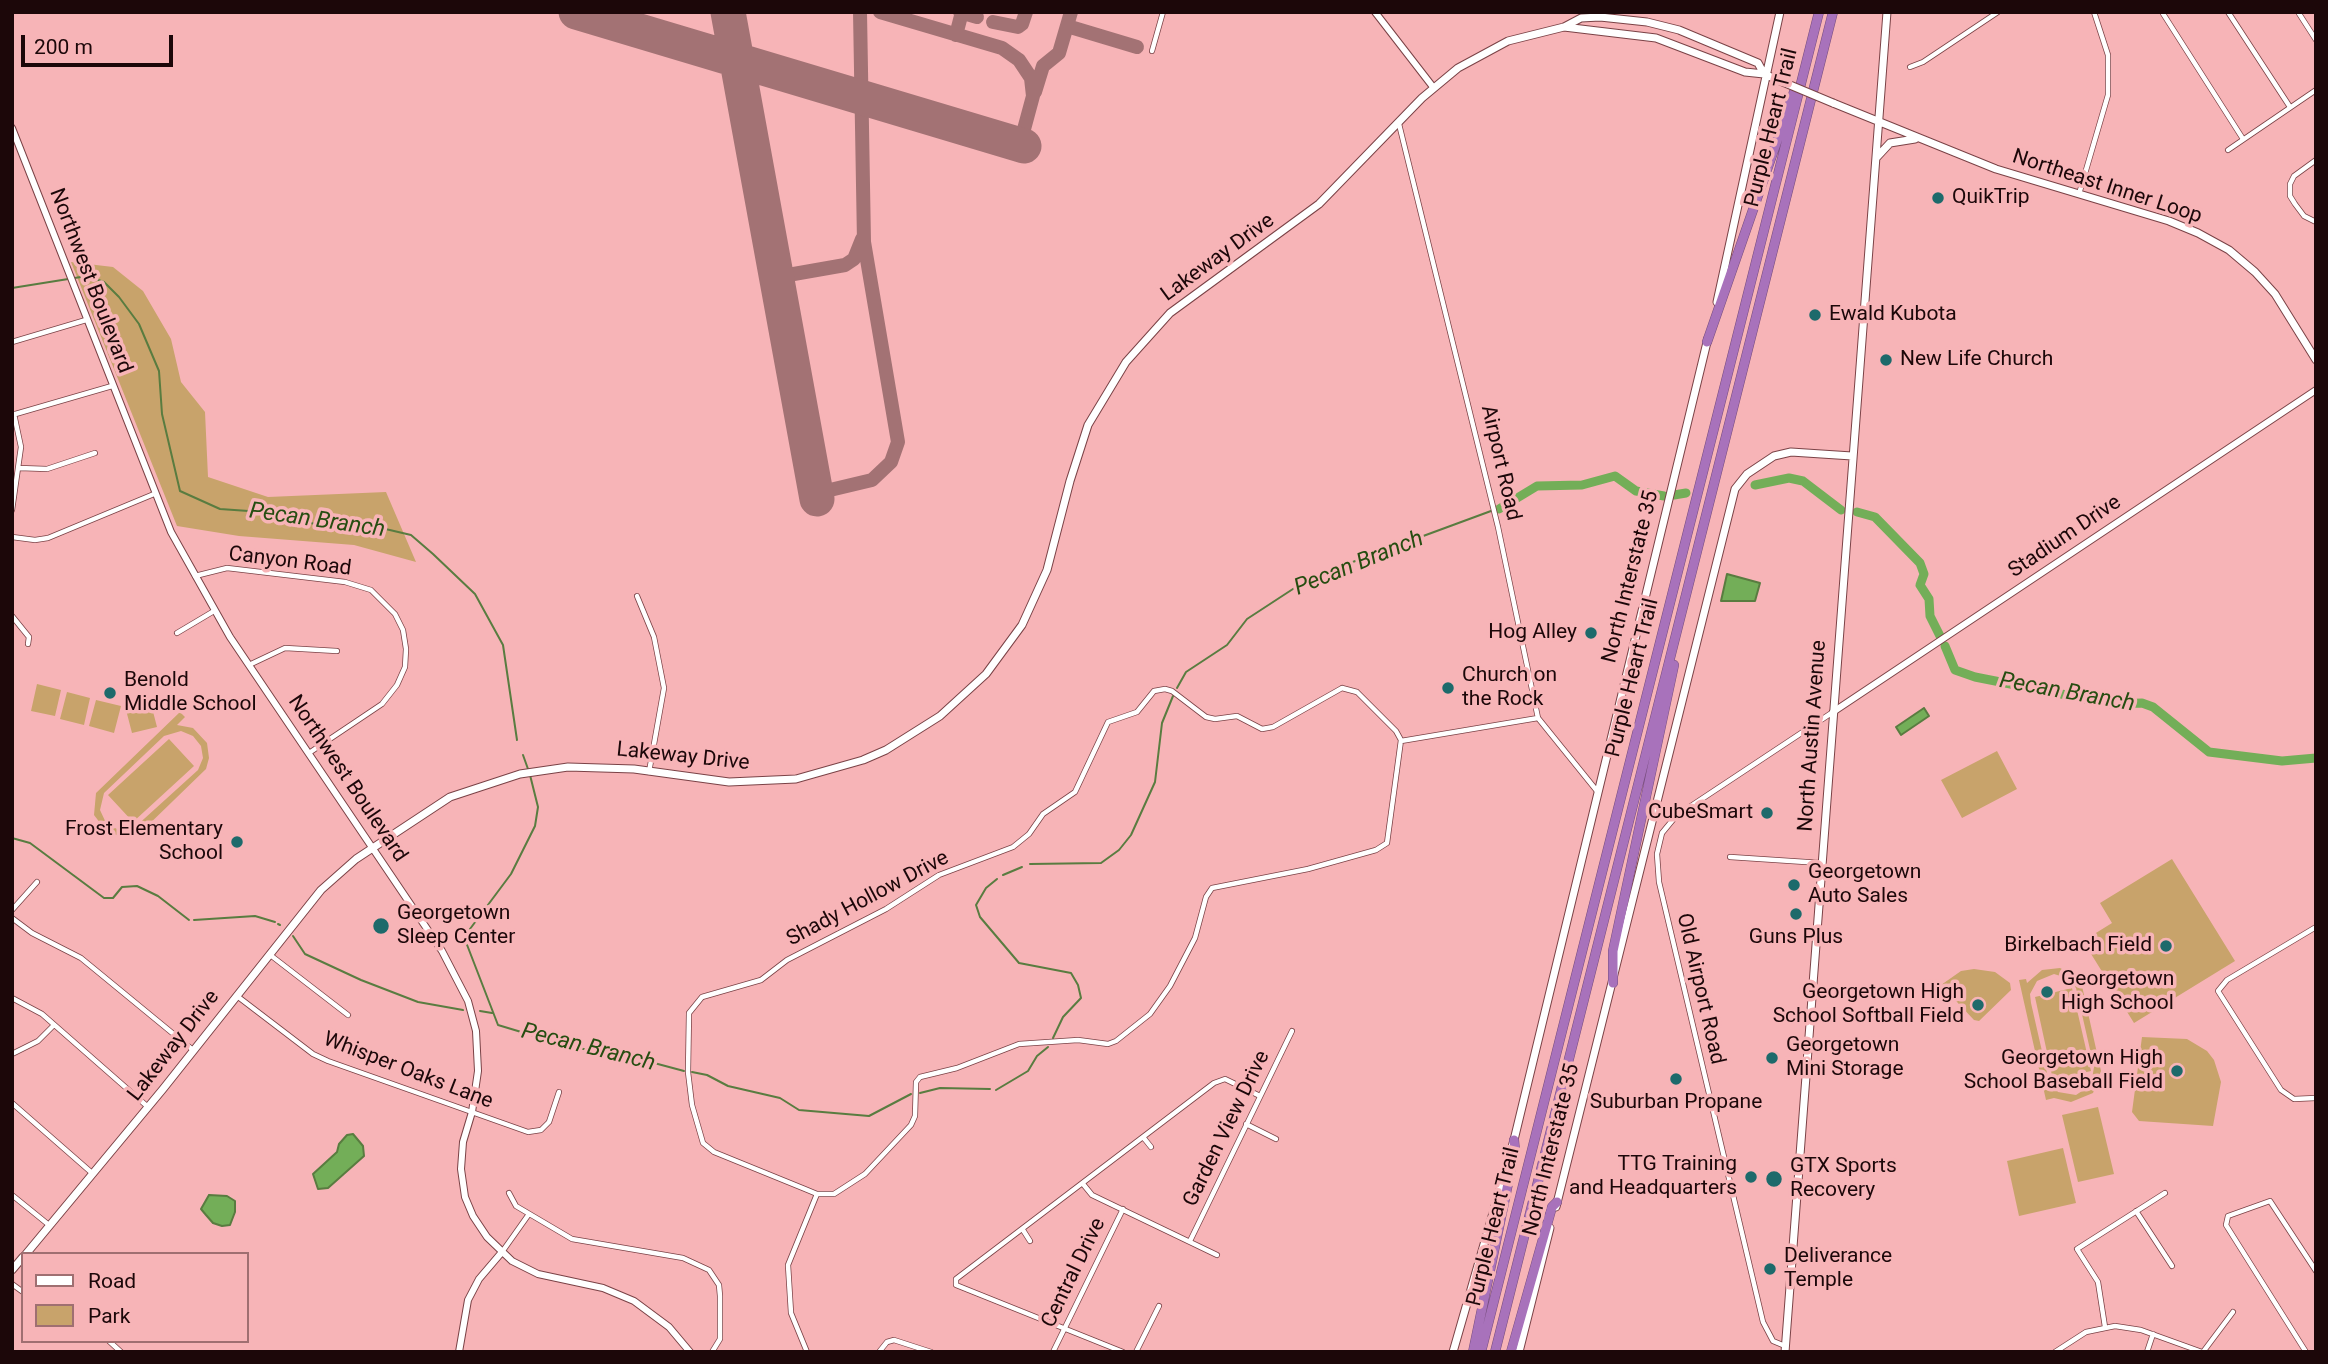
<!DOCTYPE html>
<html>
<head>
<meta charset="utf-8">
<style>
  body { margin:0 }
  #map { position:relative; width:2328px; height:1364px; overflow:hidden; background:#f7b4b7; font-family:Roboto,sans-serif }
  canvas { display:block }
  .frame { position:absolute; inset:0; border:14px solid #1c0709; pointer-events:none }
  .legend { position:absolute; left:21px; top:1252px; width:228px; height:91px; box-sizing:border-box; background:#f7b4b7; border:2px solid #9f6f71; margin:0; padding:9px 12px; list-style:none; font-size:21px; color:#1c0709 }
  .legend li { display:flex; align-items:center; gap:14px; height:35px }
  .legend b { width:35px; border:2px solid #9f6f71 }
  .scale { position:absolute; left:21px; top:35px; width:152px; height:32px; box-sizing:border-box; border:4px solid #1c0709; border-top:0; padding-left:9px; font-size:21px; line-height:24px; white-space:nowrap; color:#1c0709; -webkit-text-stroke:5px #f7b4b7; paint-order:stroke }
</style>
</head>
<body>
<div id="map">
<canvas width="2328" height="1364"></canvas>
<div class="frame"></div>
<ul class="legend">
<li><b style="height:9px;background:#fff"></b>Road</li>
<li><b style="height:19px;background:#c8a36b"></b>Park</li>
</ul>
<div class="scale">200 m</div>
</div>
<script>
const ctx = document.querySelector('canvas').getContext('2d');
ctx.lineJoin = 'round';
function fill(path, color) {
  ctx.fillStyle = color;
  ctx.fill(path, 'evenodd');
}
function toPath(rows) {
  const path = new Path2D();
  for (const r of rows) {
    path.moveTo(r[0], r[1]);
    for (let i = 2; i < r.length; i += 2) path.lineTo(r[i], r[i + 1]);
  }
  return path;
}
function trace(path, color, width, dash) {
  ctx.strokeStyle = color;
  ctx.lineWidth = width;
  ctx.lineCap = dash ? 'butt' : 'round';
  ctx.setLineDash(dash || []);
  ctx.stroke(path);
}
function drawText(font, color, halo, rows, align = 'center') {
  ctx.font = font + ' Roboto,sans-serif';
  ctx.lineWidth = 7;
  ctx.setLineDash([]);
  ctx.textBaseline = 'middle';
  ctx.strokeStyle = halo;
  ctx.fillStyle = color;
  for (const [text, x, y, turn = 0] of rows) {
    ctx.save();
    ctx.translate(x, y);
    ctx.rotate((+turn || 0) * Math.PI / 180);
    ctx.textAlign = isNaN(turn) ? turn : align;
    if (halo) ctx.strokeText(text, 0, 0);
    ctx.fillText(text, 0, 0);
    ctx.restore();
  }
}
const green = toPath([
  [71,262,113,267,143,291,171,339,181,382,205,412,208,477,268,497,386,492,416,562,354,545,239,536,177,526],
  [37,684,61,690,55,716,31,711],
  [67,692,90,698,84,725,60,719],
  [96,700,121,706,114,733,89,726],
  [150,700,157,727,132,733,125,706],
  [180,712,185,717,177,725,193,728,207,743,209,758,206,769,141,832,124,837,107,832,94,815,96,793],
  [181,731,193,736,201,746,203,758,198,770,134,828,120,830,107,825,100,810,104,793,164,736],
  [169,739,194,766,133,822,108,795],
  [1997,751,2017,789,1962,818,1941,780],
  [2172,859,2235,961,2134,1023,2083,941,2112,923,2100,903],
  [2060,968,2075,976,2082,986,2101,1071,2093,1093,2071,1102,2054,1098,2046,1100,2019,980,2026,979,2027,983,2042,970],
  [2054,974,2067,978,2076,988,2094,1067,2091,1085,2076,1095,2058,1092,2049,1082,2031,1003,2030,994,2037,981],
  [1974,969,1995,972,2010,983,2011,990,1979,1021,1974,1020,1941,985,1961,971],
  [2072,988,2091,1071,2053,1080,2035,997],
  [2142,1037,2187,1039,2207,1051,2214,1060,2221,1082,2213,1126,2139,1121,2132,1112],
  [2098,1107,2114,1174,2078,1182,2062,1115],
  [2063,1148,2076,1203,2019,1216,2007,1161]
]);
const water = toPath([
  [1727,574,1760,583,1755,601,1721,601,1727,574],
  [1924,708,1929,716,1901,735,1896,727,1924,708],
  [353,1134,363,1146,364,1156,328,1188,318,1189,313,1174,337,1152,339,1144,347,1135,353,1134],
  [209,1195,227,1196,235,1201,235,1212,230,1225,222,1226,213,1223,206,1215,201,1209,209,1195]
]);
const stream = toPath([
  [12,288,87,276,104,282,119,297,139,324,159,371,162,414,180,491,220,509,277,513,318,525,360,522,377,527,411,535,433,554,475,594,503,645,517,740],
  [1177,688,1186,672,1227,645,1247,619,1296,587,1331,570,1491,511],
  [523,755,528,769],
  [530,775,538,807,535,826,511,874,464,937,498,1025,571,1047,628,1056,684,1071],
  [12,838,30,843,104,898,113,898,122,887,137,886,158,896,189,920],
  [1030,864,1101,863,1119,850,1131,835,1155,782,1162,723,1173,696],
  [1003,875,1022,867],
  [997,879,986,888,976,905,980,917,1019,963,1071,973,1078,985,1081,998,1063,1017,1053,1038],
  [194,920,255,916,275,922],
  [278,924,280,925],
  [293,936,305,954,361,980,418,1002,463,1010],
  [480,1011,492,1013],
  [692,1072,707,1075,728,1086,780,1098,799,1110,869,1116,911,1094],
  [996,1090,1028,1071,1037,1056,1048,1047],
  [920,1093,940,1088,990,1089]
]);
const river = toPath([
  [1755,485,1789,478,1803,481,1841,510],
  [1674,495,1686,493],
  [1499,509,1537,486,1582,485,1615,476,1636,491,1664,496],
  [1857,512,1875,517,1920,563,1924,574,1920,585,1929,599,1930,616,1941,638],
  [1945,646,1955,670,1975,677,2112,704,2142,703,2153,707,2209,752,2282,761,2316,758]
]);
const taxiway = toPath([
  [880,12,1002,48,1019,60,1031,78,1033,96,1023,133,1013,142],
  [960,12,977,17],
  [993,22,1018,27,1022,24,1026,12],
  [1067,26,1137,47],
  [956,35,962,12],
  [1035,92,1043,66,1059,53,1071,12],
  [774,264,780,273,788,275,845,265,854,259,862,239],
  [779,293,780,282,788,275],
  [815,490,830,490,872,480,891,462,898,442,864,242,860,12]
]);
const runway = toPath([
  [576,12,1024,146],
  [728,12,817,499]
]);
const minor = toPath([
  [2162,12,2243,139],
  [2228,12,2290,107],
  [2298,12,2316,40],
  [1152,51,1163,12],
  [1910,67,1923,62,1998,12],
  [1399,124,1498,527,1538,718,1597,791],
  [2228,150,2316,90],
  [2316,160,2294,176,2290,184,2290,196,2295,204,2304,216,2316,222],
  [2079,194,2108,95,2108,55,2094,12],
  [12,342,86,320],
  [12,415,112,386],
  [19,468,47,469,95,453],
  [12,510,21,447,14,414],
  [12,537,35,540,48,538,154,494],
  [195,576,227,568,345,582,371,590,395,614,403,630,406,649,405,667,397,685,382,704,309,753],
  [637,596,654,637,664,688,649,772],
  [12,616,29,637,28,644],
  [177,633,214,611],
  [249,665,285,648,337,651],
  [1342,688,1357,692,1396,731,1401,740,1387,843,1376,850,1308,869,1212,888,1206,897,1195,938,1170,986,1150,1014,1116,1041,1108,1044,1078,1040,1019,1044,957,1068,920,1077,916,1082,915,1116,911,1125,865,1174,834,1194,817,1194,805,1189,714,1152,703,1143,692,1105,688,1072,689,1013,702,997,761,980,787,960,886,909,939,875,1013,847,1029,834,1043,814,1075,792,1108,722,1137,712,1154,691,1165,689,1172,691,1206,717,1215,719,1237,716,1262,729,1273,727,1342,688],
  [1401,741,1538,718],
  [1730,857,1821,863],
  [12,910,37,882],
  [12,918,32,933,81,958,193,1050],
  [2316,927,2227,980,2218,991,2281,1090,2294,1099,2316,1098],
  [269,954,348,1015],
  [237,996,313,1054,328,1061,528,1132,541,1130,549,1122,559,1092],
  [12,998,42,1014,148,1107],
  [12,1054,38,1041,54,1025],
  [12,1103,92,1173],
  [1246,1124,1276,1139],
  [1143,1137,1151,1147],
  [1083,1184,1092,1195,1217,1255],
  [509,1193,516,1206,572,1239,683,1258,709,1270,719,1285,720,1296,720,1339,712,1352],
  [12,1195,49,1225],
  [2136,1211,2172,1266],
  [1023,1230,1030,1241],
  [1190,1241,1292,1031],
  [502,1252,529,1214],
  [12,1284,23,1292],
  [2105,1327,2098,1282,2077,1249,2165,1193],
  [109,1341,121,1352],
  [1785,1346,1773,1341,1763,1322,1659,882,1657,854,1662,833,1676,816,1833,712],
  [807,1352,791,1313,788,1265,817,1194],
  [879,1352,887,1342,894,1340,931,1352],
  [1053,1352,1123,1209],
  [1123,1352,956,1285,956,1279,1214,1083,1225,1079,1260,1096],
  [1136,1352,1159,1306],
  [2055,1352,2086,1332,2115,1326,2141,1330,2202,1352],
  [2147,1352,2153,1334],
  [2203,1352,2233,1312],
  [2306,1352,2226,1225,2228,1216,2270,1201,2316,1271]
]);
const tertiary = toPath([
  [1375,12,1433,87],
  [12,128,171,532,230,637,442,951,468,1001,476,1031,478,1071,472,1112,463,1142,461,1169,465,1197,473,1216,487,1237,512,1261,538,1274,603,1288,634,1301,669,1327,690,1352],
  [1833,712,2316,390],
  [459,1352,468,1300,479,1279,502,1252]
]);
const secondary = toPath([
  [1564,27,1656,38,1745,72,1764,74,1778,80],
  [1833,103,1996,169,2169,221,2198,233,2229,250,2255,272,2275,294,2316,360],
  [1877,157,1890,143,1915,139],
  [1717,302,1780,12],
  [1556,1207,1735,489,1747,474,1774,456,1791,452,1852,456],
  [26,1254,163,1089,321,890,356,859,450,797,520,774,568,767,634,769,729,782,796,779,863,760,886,750,940,716,986,674,1022,625,1047,570,1070,481,1088,425,1126,362,1170,313,1319,204,1422,98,1458,68,1508,41,1564,27,1581,18,1600,17,1647,22,1679,30,1758,63,1764,74],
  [12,1270,23,1257],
  [1453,1352,1514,1140,1708,338],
  [1519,1352,1550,1228],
  [1785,1352,1887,12]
]);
const motorway = toPath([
  [1707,342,1794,92],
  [1613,983,1613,951,1674,665],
  [1473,1352,1515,1150,1514,1140],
  [1481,1352,1819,12],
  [1495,1352,1833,12],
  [1511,1352,1552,1207,1557,1202]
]);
const secondaryBridge = toPath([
  [1778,80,1833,103]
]);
const markers = [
  [1938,198,7,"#1d6a6b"],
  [1815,315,7,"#1d6a6b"],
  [1886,360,7,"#1d6a6b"],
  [1591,633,7,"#1d6a6b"],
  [1448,688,7,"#1d6a6b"],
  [110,693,7,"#1d6a6b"],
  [1767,813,7,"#1d6a6b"],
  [237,842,7,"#1d6a6b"],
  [1794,885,7,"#1d6a6b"],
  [1796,914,7,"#1d6a6b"],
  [381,926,9,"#1d6a6b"],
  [2166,946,7,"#1d6a6b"],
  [2047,992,7,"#1d6a6b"],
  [1978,1005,7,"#1d6a6b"],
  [1772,1058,7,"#1d6a6b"],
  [2177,1071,7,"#1d6a6b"],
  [1676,1079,7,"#1d6a6b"],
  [1751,1177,7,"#1d6a6b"],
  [1774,1179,9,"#1d6a6b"],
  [1770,1269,7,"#1d6a6b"]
];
const streetNames = [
  ["Purple Heart Trail",1772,128,-76],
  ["Northeast Inner Loop",2107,187,18],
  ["Lakeway Drive",1218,258,-36],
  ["Northwest Boulevard",90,281,69],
  ["Airport Road",1500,463,77],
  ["Stadium Drive",2065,537,-34],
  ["Canyon Road",290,562,7],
  ["North Interstate 35",1631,577,-76],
  ["Purple Heart Trail",1633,678,-76],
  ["North Austin Avenue",1813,736,-86],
  ["Lakeway Drive",683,757,6],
  ["Northwest Boulevard",347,779,56],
  ["Shady Hollow Drive",868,899,-28],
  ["Old Airport Road",1700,989,77],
  ["Lakeway Drive",174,1046,-52],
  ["Whisper Oaks Lane",408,1071,21],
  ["Garden View Drive",1227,1129,-64],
  ["North Interstate 35",1552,1150,-76],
  ["Purple Heart Trail",1494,1227,-76],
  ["Central Drive",1074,1273,-64]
];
const poiNames = [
  ["QuikTrip",1952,198],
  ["Ewald Kubota",1829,315],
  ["New Life Church",1900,360],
  ["Hog Alley",1577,633,"right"],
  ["Church on",1462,676],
  ["the Rock",1462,700],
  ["Benold",124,681],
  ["Middle School",124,705],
  ["CubeSmart",1753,813,"right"],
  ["Frost Elementary",223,830,"right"],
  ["School",223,854,"right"],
  ["Georgetown",1808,873],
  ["Auto Sales",1808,897],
  ["Georgetown",397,914],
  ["Sleep Center",397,938],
  ["Guns Plus",1796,938,"center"],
  ["Birkelbach Field",2152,946,"right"],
  ["Georgetown",2061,980],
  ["High School",2061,1004],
  ["Georgetown High",1964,993,"right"],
  ["School Softball Field",1964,1017,"right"],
  ["Georgetown",1786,1046],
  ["Mini Storage",1786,1070],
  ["Georgetown High",2163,1059,"right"],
  ["School Baseball Field",2163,1083,"right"],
  ["Suburban Propane",1676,1103,"center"],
  ["TTG Training",1737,1165,"right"],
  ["and Headquarters",1737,1189,"right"],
  ["GTX Sports",1790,1167],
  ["Recovery",1790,1191],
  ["Deliverance",1784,1257],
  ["Temple",1784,1281]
];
const waterNames = [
  ["Pecan Branch",317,521,8],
  ["Pecan Branch",1359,564,-22],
  ["Pecan Branch",2067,693,10],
  ["Pecan Branch",588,1048,14]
];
fill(green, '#c8a36b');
fill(water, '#73ae58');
trace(water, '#597c40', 2);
trace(stream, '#597c40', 2);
trace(river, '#73ae58', 9);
trace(taxiway, '#a37274', 14);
trace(runway, '#a37274', 35);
trace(minor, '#7a4246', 6);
trace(tertiary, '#7a4246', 8);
trace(secondary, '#7a4246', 9);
trace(motorway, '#774d7d', 10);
trace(minor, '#fff', 4.5);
trace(tertiary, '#fff', 6);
trace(secondary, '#fff', 7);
trace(motorway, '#a872bb', 9);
trace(secondaryBridge, '#7a4246', 9, []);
trace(secondaryBridge, '#fff', 7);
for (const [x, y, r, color] of markers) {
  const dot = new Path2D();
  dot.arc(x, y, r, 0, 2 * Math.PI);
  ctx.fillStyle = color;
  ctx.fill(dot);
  trace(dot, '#f7b4b7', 2.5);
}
drawText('21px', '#1c0709', '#f7b4b7', streetNames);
drawText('21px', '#1c0709', '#f7b4b7', poiNames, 'left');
drawText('italic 23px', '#264d11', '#f7b4b7', waterNames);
</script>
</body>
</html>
